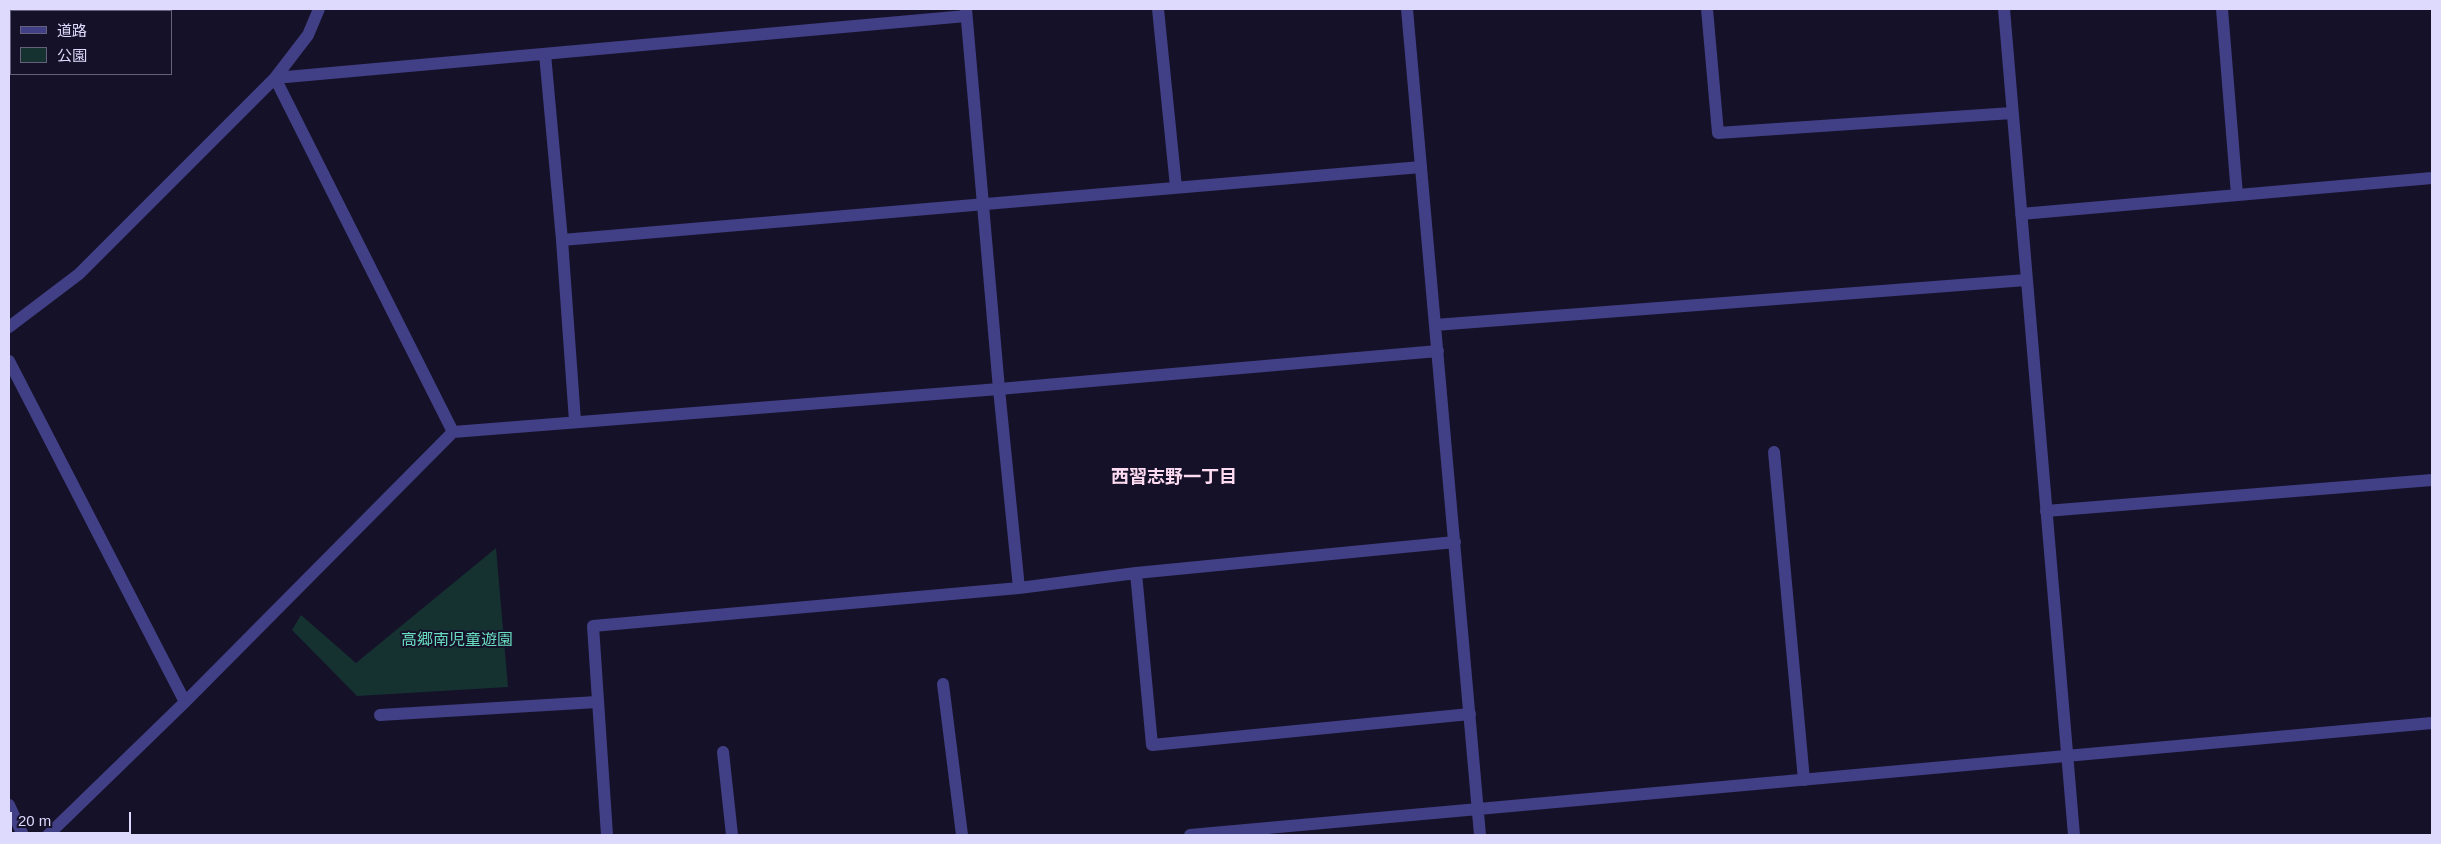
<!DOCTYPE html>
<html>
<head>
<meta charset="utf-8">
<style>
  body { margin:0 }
  #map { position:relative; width:2441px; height:844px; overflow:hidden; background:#151128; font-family:Helvetica,"Noto Sans JP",sans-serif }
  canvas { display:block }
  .frame { position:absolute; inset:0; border:10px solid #dedafd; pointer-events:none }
  .legend { position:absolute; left:10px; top:10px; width:162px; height:65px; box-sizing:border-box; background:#151128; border:1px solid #65617d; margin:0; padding:6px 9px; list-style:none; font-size:15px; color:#dedafd }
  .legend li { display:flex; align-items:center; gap:10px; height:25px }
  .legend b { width:25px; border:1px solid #65617d }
  .scale { position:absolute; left:10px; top:812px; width:121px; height:22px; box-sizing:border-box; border:2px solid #dedafd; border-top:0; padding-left:6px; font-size:15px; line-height:18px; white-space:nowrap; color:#dedafd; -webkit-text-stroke:4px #151128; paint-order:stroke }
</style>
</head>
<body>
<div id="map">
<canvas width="2441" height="844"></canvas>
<div class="frame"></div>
<ul class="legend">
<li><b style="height:6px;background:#413f85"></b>道路</li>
<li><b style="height:14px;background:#153231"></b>公園</li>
</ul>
<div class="scale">20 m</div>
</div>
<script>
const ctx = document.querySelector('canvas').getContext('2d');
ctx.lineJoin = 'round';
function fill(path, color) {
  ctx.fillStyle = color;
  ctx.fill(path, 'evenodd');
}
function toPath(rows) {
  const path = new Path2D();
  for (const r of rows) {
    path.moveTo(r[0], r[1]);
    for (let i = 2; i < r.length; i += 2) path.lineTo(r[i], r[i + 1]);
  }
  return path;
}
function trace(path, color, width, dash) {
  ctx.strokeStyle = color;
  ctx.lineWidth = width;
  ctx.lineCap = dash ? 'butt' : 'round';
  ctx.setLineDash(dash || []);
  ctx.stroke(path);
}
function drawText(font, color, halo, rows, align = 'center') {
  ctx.font = font + ' Helvetica,"Noto Sans JP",sans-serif';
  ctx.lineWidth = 4;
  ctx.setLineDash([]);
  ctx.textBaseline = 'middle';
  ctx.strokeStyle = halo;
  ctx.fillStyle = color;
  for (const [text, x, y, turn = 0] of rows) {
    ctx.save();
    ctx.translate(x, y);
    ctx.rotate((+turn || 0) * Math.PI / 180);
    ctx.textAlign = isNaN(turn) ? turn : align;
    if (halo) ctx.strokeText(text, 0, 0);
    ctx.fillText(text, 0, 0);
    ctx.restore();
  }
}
const green = toPath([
  [496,548,508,687,357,696,292,630,301,615,356,663]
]);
const lane = toPath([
  [1158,9,1176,187],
  [275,78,453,432],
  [562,240,1421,167],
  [1774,452,1804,780],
  [2046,511,2432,480],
  [943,684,962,835],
  [380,715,597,702],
  [723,752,732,835]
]);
const street = toPath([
  [966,9,999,389,1019,588],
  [1407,9,1480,835],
  [1707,9,1718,133,2012,113],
  [2004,9,2074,835],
  [2222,9,2237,195],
  [545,54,562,240,575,421],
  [275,78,966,16],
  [2021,214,2432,178],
  [1435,325,2026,280],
  [9,327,79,274,275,78,308,35,319,9],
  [9,361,185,702],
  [1136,573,1152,745,1470,714],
  [9,805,23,835],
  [48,835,185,702,453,432,999,389,1438,351],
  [607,835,593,626,1019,588,1136,573,1455,542],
  [1190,835,2432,723]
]);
const parkNames = [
  ["高郷南児童遊園",457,641]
];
const neighbourhoodNames = [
  ["西習志野一丁目",1174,478]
];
fill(green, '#153231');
trace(lane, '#413f85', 12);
trace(street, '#413f85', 12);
drawText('16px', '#68dbbe', '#151128', parkNames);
drawText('bold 18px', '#fddcf2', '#151128', neighbourhoodNames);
</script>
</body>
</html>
